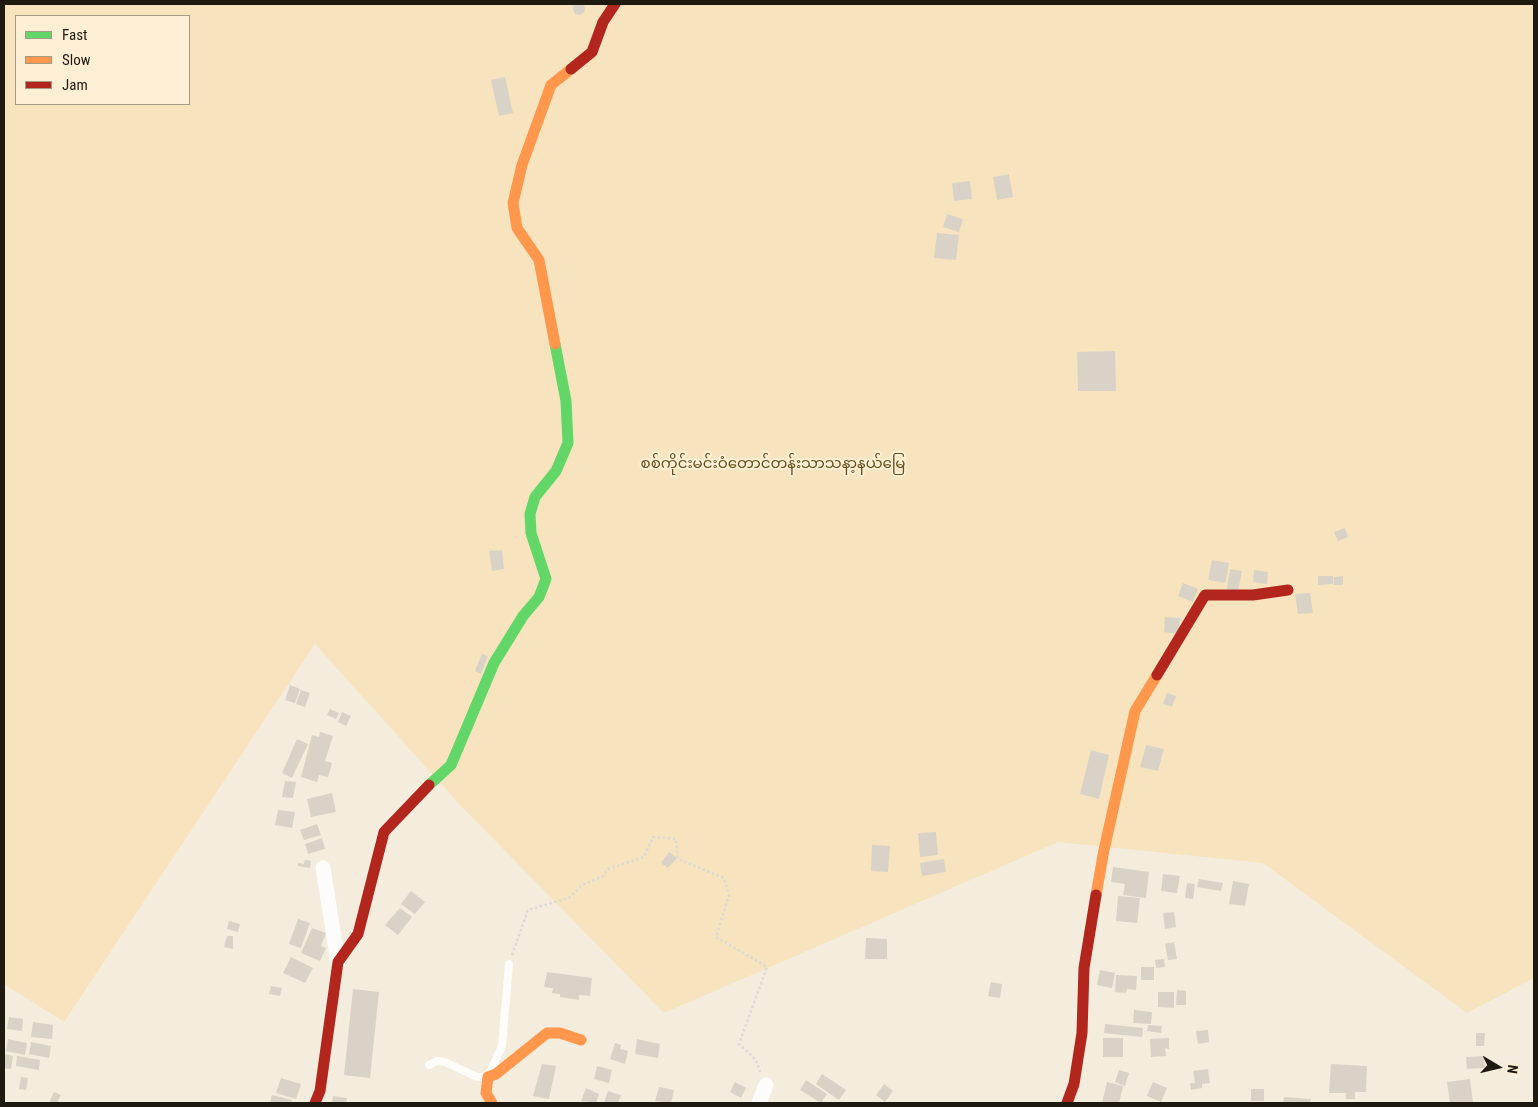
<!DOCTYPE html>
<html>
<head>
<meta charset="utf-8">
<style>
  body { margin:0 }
  #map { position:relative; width:1538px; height:1107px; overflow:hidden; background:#f4ecdd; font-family:"Roboto Condensed",sans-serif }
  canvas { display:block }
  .frame { position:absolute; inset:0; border:5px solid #1f1a10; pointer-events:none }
  .legend { position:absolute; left:15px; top:15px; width:175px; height:90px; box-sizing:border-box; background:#fdefd4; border:1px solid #a49a86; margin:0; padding:6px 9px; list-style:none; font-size:15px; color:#1f1a10 }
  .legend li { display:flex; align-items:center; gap:10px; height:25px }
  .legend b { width:25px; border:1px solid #a49a86 }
  .north { position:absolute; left:1473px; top:1042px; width:50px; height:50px; -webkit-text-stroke:4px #fdefd4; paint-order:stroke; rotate:99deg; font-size:14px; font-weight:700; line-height:20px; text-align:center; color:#1f1a10 }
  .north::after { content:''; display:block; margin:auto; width:18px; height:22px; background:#1f1a10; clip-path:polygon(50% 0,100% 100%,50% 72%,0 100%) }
</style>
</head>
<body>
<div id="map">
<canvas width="1538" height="1107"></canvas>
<div class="frame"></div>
<ul class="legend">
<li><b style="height:6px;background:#63d668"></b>Fast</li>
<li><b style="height:6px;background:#ff974d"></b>Slow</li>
<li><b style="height:6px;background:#b3261e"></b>Jam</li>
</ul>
<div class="north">N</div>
</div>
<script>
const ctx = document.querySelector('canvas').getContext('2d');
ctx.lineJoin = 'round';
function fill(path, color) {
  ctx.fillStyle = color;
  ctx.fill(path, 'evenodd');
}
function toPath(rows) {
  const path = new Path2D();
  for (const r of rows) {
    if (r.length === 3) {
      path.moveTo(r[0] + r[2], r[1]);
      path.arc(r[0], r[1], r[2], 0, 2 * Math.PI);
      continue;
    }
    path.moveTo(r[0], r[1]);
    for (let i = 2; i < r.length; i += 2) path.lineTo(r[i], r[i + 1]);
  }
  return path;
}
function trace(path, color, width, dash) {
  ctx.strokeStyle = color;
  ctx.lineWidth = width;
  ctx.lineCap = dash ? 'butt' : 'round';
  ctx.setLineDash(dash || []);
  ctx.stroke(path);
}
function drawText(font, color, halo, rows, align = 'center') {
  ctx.font = font + ' "Roboto Condensed","Noto Sans Myanmar",sans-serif';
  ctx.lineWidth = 4;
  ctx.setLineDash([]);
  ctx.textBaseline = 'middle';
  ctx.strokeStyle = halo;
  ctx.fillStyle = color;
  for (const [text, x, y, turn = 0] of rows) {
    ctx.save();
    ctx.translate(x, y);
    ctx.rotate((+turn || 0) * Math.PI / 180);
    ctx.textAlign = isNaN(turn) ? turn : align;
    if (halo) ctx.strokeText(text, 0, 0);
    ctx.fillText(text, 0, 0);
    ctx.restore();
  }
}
const green = toPath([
  [4,4,1534,4,1534,978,1467,1013,1263,863,1058,842,664,1013,461,806,315,644,64,1022,4,984],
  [16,16,189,16,189,104,16,104]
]);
const building = toPath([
  [579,9,6],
  [505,77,513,113,499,116,491,80],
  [1009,174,1013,197,997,200,993,177],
  [970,181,972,199,954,201,952,183],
  [947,214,963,219,959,232,943,227],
  [937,233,959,235,956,260,934,258],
  [1115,351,1116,391,1078,391,1077,352],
  [1345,528,1348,537,1338,541,1334,532],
  [502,550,504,569,492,571,489,551],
  [1212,560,1229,563,1225,583,1208,580],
  [1230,569,1242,571,1238,591,1227,589],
  [1254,570,1268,572,1267,584,1253,582],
  [1318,576,1333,576,1333,584,1318,585],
  [1343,576,1343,585,1334,585,1334,577],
  [1183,583,1198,589,1193,602,1178,596],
  [1310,593,1313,613,1298,614,1295,594],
  [1165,617,1180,618,1179,634,1164,632],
  [482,654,488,656,481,674,475,671],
  [290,685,300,689,295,703,285,700],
  [301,690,310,693,305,707,296,704],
  [1167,693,1176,696,1172,707,1163,704],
  [330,709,339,713,336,719,327,715],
  [342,712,351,716,346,726,338,722],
  [320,732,333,736,325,761,332,763,328,777,319,775,317,782,301,777,312,735,319,737],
  [297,739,308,744,292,778,282,773],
  [1146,745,1164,749,1158,771,1140,767],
  [1091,750,1109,755,1099,799,1080,794],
  [285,781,296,782,293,798,282,797],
  [332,793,336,812,311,817,307,799],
  [278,810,295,812,292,828,275,825],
  [317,824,321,835,304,840,300,830],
  [936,832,938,855,920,857,918,833],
  [322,838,325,849,308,854,305,844],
  [872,845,890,846,888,872,871,871],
  [669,852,677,858,668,868,661,863],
  [944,859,946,872,922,876,920,863],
  [305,860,311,861,310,868,298,866,298,863,304,864],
  [1113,867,1149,872,1146,898,1123,895,1125,884,1111,882],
  [1163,874,1180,876,1177,893,1161,891],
  [1199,879,1223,883,1221,891,1197,887],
  [1233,881,1249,884,1245,906,1229,904],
  [1187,883,1195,884,1193,899,1185,898],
  [411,891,425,902,415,914,401,904],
  [1118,896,1140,898,1137,923,1116,921],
  [400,908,412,917,398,935,385,925],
  [1174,912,1176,927,1165,929,1163,913],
  [298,919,310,923,301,948,289,944],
  [229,921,240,924,238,932,227,929],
  [312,928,326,933,321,946,326,948,320,961,301,953],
  [227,936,233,936,233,949,224,947],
  [866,938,887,939,887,959,865,959],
  [1174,942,1177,959,1168,960,1165,944],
  [291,957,313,968,305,983,283,973],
  [1164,959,1165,967,1156,968,1155,960],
  [1141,967,1154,967,1154,980,1141,980],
  [1100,970,1115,973,1112,988,1097,985],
  [547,972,592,978,590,996,579,995,579,1000,560,997,560,994,552,993,553,988,544,987],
  [1116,975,1137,976,1136,990,1127,989,1126,993,1115,992],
  [991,982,1002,984,1000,998,988,996],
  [271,986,282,988,280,996,269,994],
  [353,989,379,992,370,1078,344,1075],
  [1177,990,1186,991,1186,1005,1176,1005],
  [1158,992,1174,992,1174,1008,1158,1007],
  [1134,1010,1152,1012,1151,1024,1133,1023],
  [9,1017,23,1019,22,1031,7,1029],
  [33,1022,53,1025,52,1039,31,1037],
  [1105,1024,1143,1028,1142,1037,1104,1033],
  [1148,1025,1162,1026,1161,1033,1147,1031],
  [1208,1030,1209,1042,1198,1044,1196,1031],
  [1476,1033,1485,1033,1484,1046,1476,1046],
  [1103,1038,1123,1038,1123,1057,1103,1057],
  [1169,1038,1169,1049,1165,1048,1166,1056,1151,1057,1150,1039],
  [8,1039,27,1043,25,1055,6,1051],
  [637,1039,660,1044,658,1058,635,1054],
  [31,1042,51,1046,49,1058,29,1054],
  [615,1043,621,1045,620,1049,628,1051,625,1064,610,1059],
  [4,1054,13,1056,11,1069,4,1068],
  [17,1056,40,1060,39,1070,16,1066],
  [1484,1056,1485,1068,1467,1069,1466,1057],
  [542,1064,556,1066,549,1099,533,1096],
  [1331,1064,1367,1066,1366,1092,1355,1092,1355,1099,1346,1099,1346,1093,1329,1093],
  [597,1066,612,1070,609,1083,594,1079],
  [1208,1069,1210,1083,1202,1084,1202,1088,1191,1090,1190,1083,1195,1083,1193,1071],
  [1119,1070,1129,1073,1125,1086,1115,1082],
  [822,1074,846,1090,839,1100,816,1084],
  [21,1077,28,1078,26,1090,19,1089],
  [281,1078,301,1084,296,1099,276,1093],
  [1470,1079,1473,1103,1450,1103,1447,1082],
  [806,1080,827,1094,821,1103,800,1090],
  [735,1082,746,1088,741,1098,730,1092],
  [1107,1082,1123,1086,1119,1103,1102,1103],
  [1153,1082,1167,1088,1161,1102,1147,1096],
  [884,1084,893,1091,885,1102,876,1095],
  [659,1087,674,1090,671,1103,655,1101],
  [586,1088,599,1094,596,1103,581,1101],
  [1251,1089,1264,1089,1264,1101,1251,1101],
  [608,1091,621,1095,618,1103,604,1103],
  [54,1092,61,1095,57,1103,49,1103],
  [272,1095,292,1100,291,1103,270,1103],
  [333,1096,347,1098,346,1103,332,1103],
  [1284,1097,1311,1099,1310,1103,1283,1103]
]);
const path = toPath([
  [512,955,528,910,569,898,582,885,603,876,608,869,644,857,653,837,676,839,678,859,724,878,729,895,716,937,767,967,739,1044,756,1060,760,1072]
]);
const lane = toPath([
  [429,1065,437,1061,445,1062,477,1077,488,1077,502,1046,509,964]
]);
const street = toPath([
  [323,868,338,962],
  [759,1103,766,1085]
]);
const fast = toPath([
  [429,785,451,765,494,663,523,616,539,597,546,579,531,533,530,514,535,497,556,471,568,443,566,401,555,344]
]);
const slow = toPath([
  [555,344,539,260,517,228,513,203,522,165,551,85,571,69],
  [1096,895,1104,850,1135,711,1157,675],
  [492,1103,486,1093,488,1077,496,1074,547,1033,560,1033,581,1040]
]);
const jam = toPath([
  [571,69,592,52,603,22,615,4],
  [1157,675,1205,595,1253,595,1288,590],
  [315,1103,320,1091,338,962,358,934,384,832,429,785],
  [1067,1103,1074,1084,1082,1033,1084,968,1096,895]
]);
const parkNames = [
  ["စစ်ကိုင်းမင်းဝံတောင်တန်းသာသနာ့နယ်မြေ",773,464]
];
fill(green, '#f7e4be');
fill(building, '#d9d3c7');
trace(path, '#dddad5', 2.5, [2.5, 2.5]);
trace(lane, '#fdfcfa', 8);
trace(street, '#fdfcfa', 15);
trace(fast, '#63d668', 11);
trace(slow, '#ff974d', 11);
trace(jam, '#b3261e', 11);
drawText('15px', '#68501e', '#fdefd4', parkNames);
</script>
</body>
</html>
